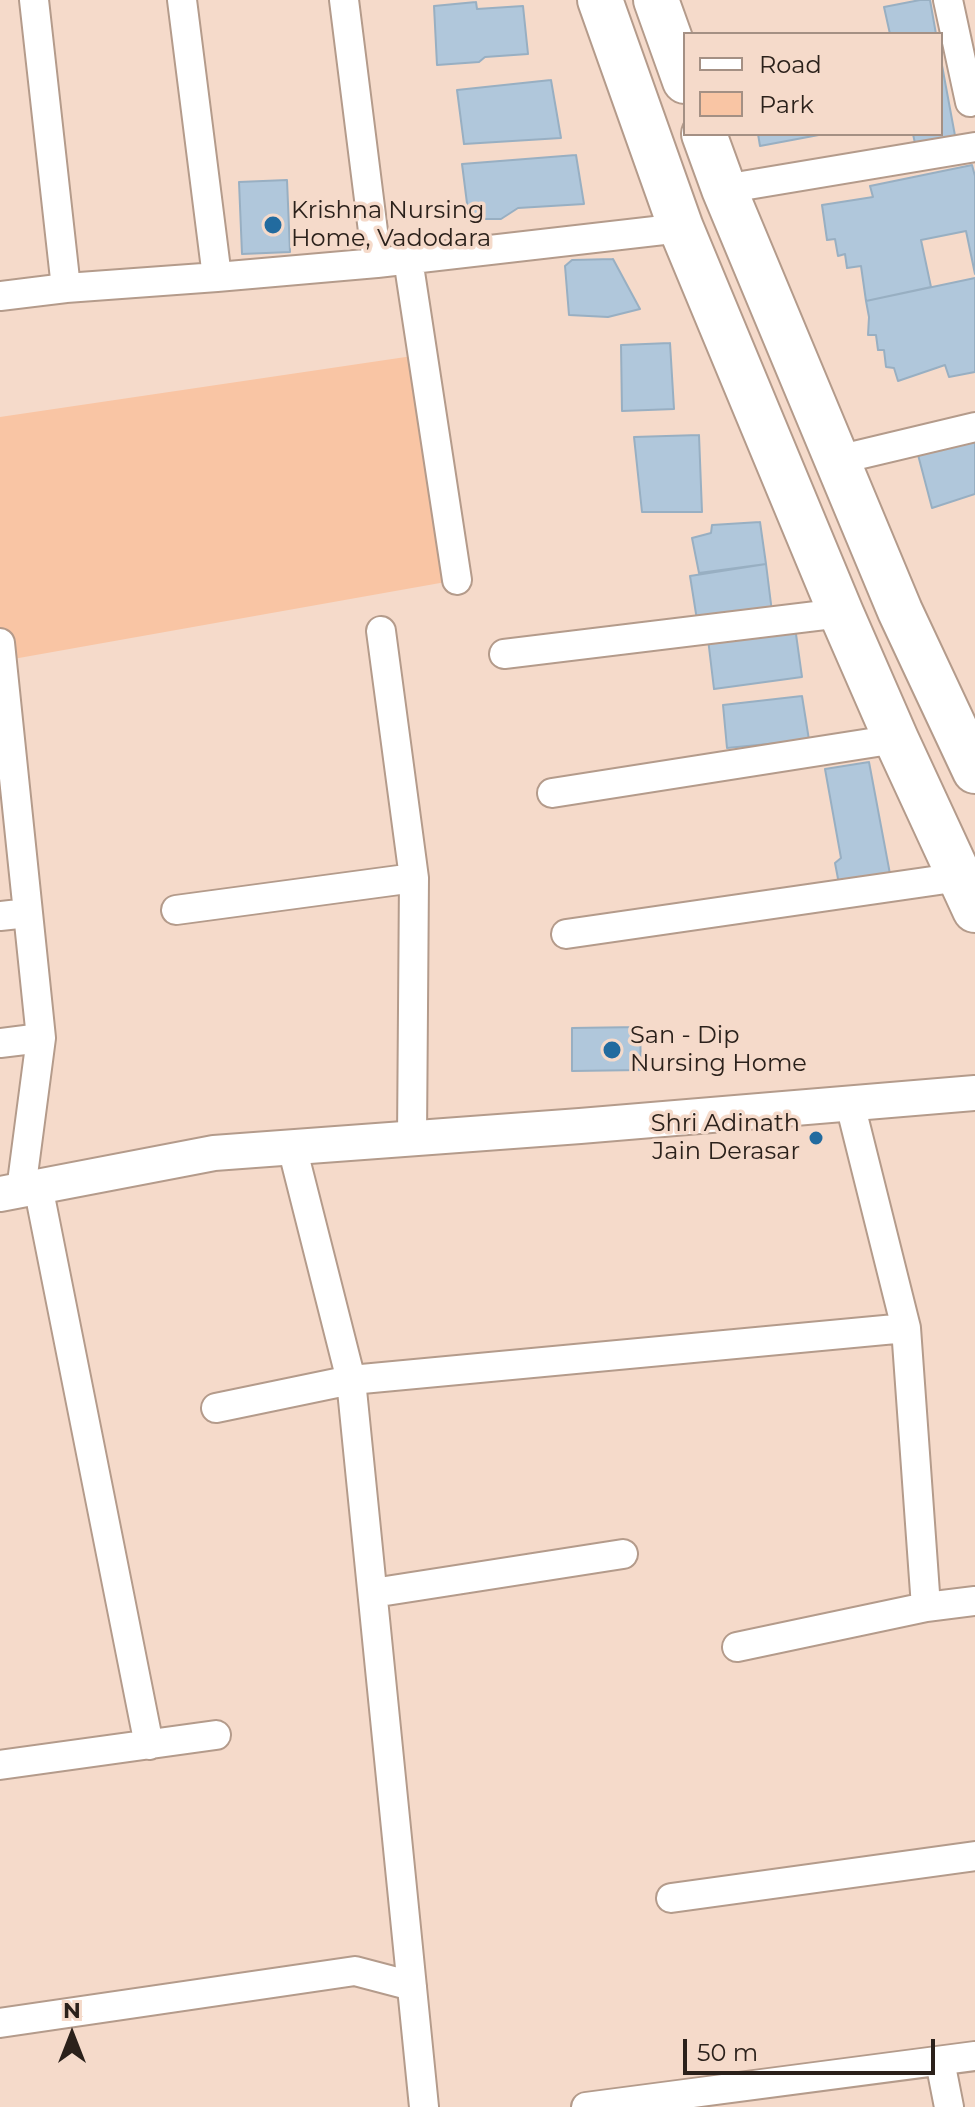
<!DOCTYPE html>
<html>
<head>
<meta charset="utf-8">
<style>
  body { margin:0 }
  #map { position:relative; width:975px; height:2107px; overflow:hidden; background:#f5daca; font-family:Montserrat,sans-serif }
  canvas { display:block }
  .legend { position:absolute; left:683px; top:32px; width:260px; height:104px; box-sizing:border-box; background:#f5daca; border:2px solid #a49084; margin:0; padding:10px 14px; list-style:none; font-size:24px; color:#2b211b }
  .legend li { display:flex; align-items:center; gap:16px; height:40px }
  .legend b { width:40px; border:2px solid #a49084 }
  .north { position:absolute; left:32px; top:1995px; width:80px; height:80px; -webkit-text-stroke:6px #f5daca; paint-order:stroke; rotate:0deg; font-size:22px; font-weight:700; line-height:32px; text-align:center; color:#2b211b }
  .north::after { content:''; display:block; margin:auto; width:28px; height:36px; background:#2b211b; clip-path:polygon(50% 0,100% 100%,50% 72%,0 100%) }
  .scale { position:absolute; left:683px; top:2039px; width:252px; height:36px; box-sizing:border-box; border:4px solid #2b211b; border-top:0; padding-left:10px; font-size:24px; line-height:28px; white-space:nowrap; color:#2b211b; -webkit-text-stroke:6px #f5daca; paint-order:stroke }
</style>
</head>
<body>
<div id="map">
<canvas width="975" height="2107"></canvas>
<ul class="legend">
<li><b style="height:10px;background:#fff"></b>Road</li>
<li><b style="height:22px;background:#f9c5a4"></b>Park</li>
</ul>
<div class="north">N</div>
<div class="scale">50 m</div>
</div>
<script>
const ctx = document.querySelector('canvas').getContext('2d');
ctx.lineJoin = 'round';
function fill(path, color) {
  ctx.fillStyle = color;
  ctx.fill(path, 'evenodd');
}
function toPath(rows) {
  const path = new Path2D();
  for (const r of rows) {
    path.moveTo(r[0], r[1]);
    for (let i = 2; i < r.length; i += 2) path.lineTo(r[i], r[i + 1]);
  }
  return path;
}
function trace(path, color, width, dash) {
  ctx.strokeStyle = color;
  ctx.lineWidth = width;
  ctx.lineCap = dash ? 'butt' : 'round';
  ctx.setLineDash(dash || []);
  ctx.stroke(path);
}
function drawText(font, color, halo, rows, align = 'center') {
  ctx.font = font + ' Montserrat,sans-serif';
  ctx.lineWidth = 7;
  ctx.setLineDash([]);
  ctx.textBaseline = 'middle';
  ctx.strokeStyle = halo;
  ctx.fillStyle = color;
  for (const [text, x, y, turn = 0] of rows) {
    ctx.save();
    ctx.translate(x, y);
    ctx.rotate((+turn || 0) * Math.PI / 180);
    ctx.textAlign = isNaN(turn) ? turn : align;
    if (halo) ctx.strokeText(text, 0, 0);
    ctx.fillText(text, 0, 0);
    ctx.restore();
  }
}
const green = toPath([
  [426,354,457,580,2,661,0,643,0,417]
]);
const building = toPath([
  [920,0,930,0,936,34,890,34,884,7,920,0],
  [476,2,477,9,523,6,528,54,485,57,479,62,437,65,434,6,476,2],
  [941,60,956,141,916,148,913,134,941,134,941,60],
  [551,80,561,138,464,144,457,90,551,80],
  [758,134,824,134,760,146,758,134],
  [576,155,584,204,518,208,501,219,469,219,462,164,576,155],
  [972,165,975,176,975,274,966,231,921,240,931,287,866,301,861,266,847,268,845,254,838,256,835,239,827,240,822,205,873,197,870,186,972,165],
  [287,180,290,252,242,254,239,182,287,180],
  [613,259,640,309,608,317,569,315,565,266,572,260,613,259],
  [975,278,975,372,949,377,945,365,898,381,894,368,886,367,884,350,878,350,876,335,868,335,869,317,866,301,975,278],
  [670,343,674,409,622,411,621,345,670,343],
  [699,435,702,512,642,512,634,437,699,435],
  [975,437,975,494,932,508,917,451,975,437],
  [760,522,766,564,699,573,692,538,711,533,712,525,760,522],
  [766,564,772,612,697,620,690,576,766,564],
  [795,627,802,677,714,689,708,639,795,627],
  [802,696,809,740,727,748,723,705,802,696],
  [869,762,890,874,839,884,835,863,841,858,825,769,869,762],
  [640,1027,641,1070,572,1071,572,1028,640,1027]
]);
const minor = toPath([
  [34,0,66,288],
  [182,0,217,277],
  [344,0,377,263],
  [948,0,970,102],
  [724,189,975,147],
  [408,259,457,580],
  [0,296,66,288,217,277,377,263,681,228],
  [837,460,975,427],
  [381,631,414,878,412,1138],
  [0,643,41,1038,21,1190],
  [504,654,841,613],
  [552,793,896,739],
  [176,910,414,878],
  [0,916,28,913],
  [566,934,960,877],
  [0,1043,41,1038],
  [850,1104,906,1328,926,1607],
  [292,1147,351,1380,424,2107],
  [38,1186,149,1745],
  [216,1408,351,1380,906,1328],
  [373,1593,623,1554],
  [737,1647,926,1607,975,1601],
  [0,1765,216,1735],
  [671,1898,975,1856],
  [0,2023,355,1971,412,1986],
  [940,2061,949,2107],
  [586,2107,975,2056]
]);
const tertiary = toPath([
  [0,1194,214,1153,580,1126,975,1093]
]);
const trunk = toPath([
  [600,0,681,228,841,613,896,739,975,910],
  [656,0,685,81],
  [704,134,724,189,900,611,975,771]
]);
const markers = [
  [273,225,10,"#226b9f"],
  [612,1050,10,"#226b9f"],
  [816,1138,8,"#226b9f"]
];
const poiNames = [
  ["Krishna Nursing",291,211],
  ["Home, Vadodara",291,239],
  ["San - Dip",630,1036],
  ["Nursing Home",630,1064],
  ["Shri Adinath",800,1124,"right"],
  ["Jain Derasar",800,1152,"right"]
];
fill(green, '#f9c5a4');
fill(building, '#b0c7db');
trace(building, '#98afc2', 2);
trace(minor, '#b49b8b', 32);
trace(tertiary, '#b49b8b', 38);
trace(trunk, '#b49b8b', 48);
trace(minor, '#fff', 28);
trace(tertiary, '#fff', 34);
trace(trunk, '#fff', 44);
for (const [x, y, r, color] of markers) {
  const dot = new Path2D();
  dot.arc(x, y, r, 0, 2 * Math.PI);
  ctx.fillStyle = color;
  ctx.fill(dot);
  trace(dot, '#f5daca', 3);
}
drawText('24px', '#2b211b', '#f5daca', poiNames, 'left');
</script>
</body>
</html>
